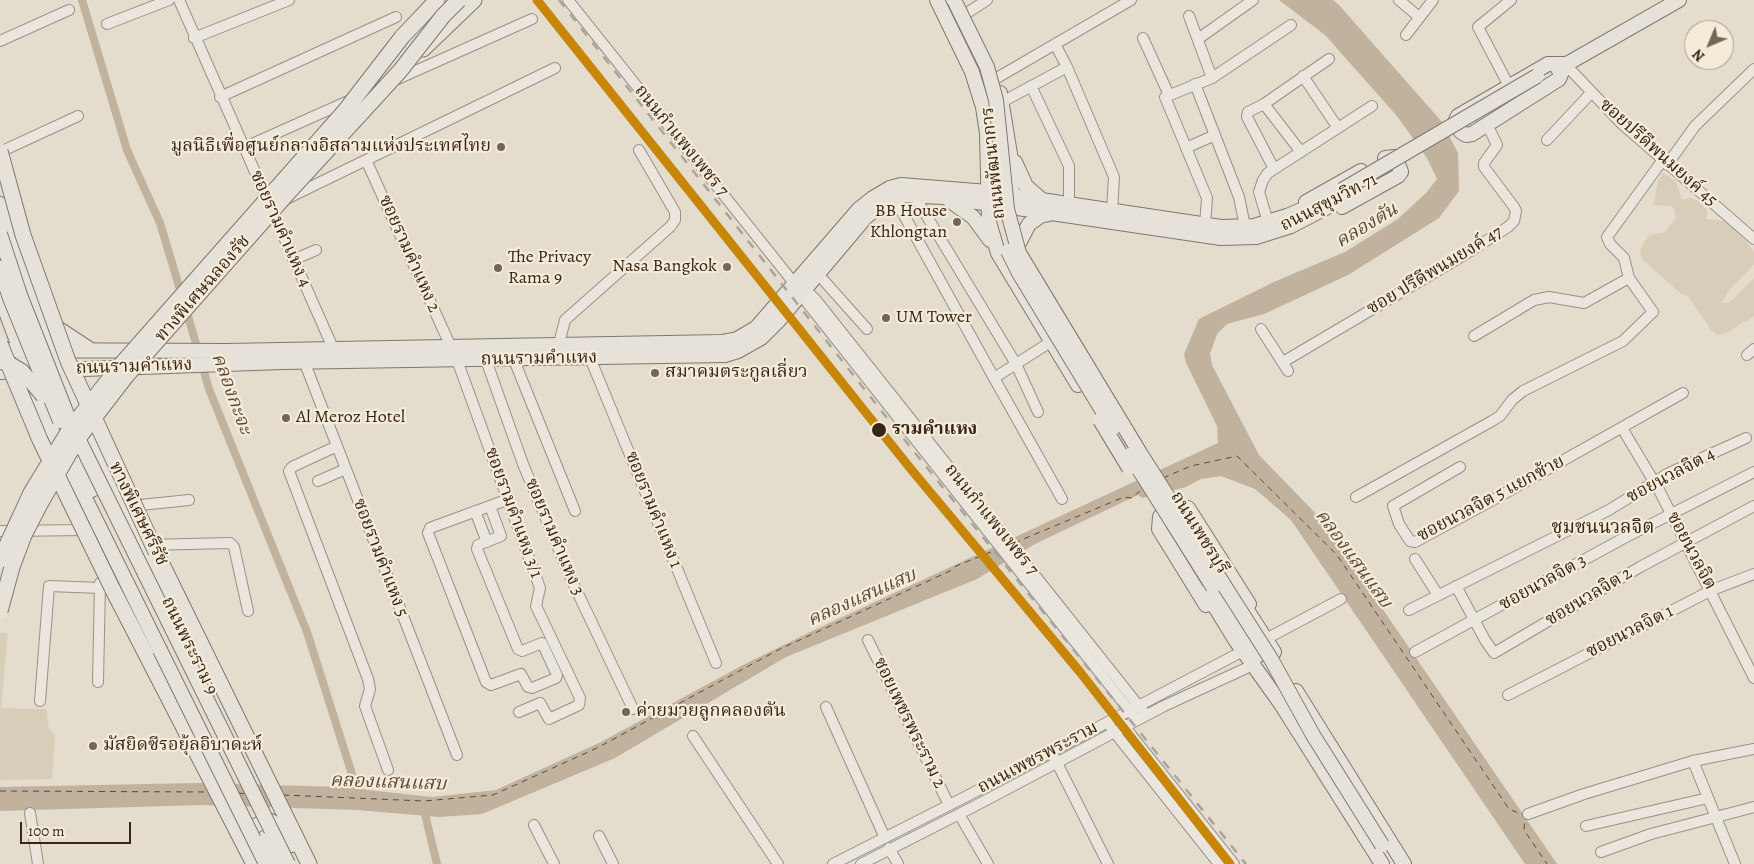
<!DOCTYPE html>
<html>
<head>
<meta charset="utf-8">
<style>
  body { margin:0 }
  #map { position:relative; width:1754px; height:864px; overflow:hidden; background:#e4dccd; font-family:Alegreya,serif }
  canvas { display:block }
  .north { position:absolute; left:1684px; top:20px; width:50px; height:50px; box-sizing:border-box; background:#f4ebd8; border:1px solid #a89c8b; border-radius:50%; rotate:225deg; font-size:14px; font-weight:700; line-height:20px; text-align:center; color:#372518 }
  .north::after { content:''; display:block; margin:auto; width:18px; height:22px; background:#746557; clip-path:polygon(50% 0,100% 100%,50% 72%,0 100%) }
  .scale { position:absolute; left:20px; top:822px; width:111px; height:22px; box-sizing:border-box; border:2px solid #372518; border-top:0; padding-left:6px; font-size:15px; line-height:18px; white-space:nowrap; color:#372518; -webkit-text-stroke:4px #f4ebd8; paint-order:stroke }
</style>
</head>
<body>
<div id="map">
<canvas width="1754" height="864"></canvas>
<div class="north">N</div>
<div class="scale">100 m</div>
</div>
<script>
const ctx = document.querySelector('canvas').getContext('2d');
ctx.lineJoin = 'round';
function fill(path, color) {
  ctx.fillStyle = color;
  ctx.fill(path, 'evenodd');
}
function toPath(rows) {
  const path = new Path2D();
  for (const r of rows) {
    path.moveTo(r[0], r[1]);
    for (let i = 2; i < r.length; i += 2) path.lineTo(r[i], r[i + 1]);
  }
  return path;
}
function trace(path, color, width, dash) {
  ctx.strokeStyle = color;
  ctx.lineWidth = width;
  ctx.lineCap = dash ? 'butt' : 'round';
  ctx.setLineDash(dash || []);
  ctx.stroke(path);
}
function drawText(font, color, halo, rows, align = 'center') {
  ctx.font = font + ' Alegreya,"Noto Serif Thai",serif';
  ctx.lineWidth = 4.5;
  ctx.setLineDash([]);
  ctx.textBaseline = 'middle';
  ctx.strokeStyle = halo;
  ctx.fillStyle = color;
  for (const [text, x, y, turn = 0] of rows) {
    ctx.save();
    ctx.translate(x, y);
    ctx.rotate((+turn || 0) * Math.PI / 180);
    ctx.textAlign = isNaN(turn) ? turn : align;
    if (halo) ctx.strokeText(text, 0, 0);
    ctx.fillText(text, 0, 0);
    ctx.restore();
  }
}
const green = toPath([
  [1663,173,1676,181,1682,200,1690,198,1698,201,1707,210,1707,219,1724,221,1742,236,1754,252,1754,264,1751,268,1729,290,1722,303,1728,303,1733,299,1754,278,1754,316,1726,333,1717,335,1712,331,1689,298,1679,292,1642,259,1640,250,1644,242,1650,235,1665,232,1676,218,1675,211,1672,206,1654,205,1658,181],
  [0,633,8,633,1,708,46,709,49,728,55,736,52,779,0,780]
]);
const water = toPath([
  [1279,0,1333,0,1339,5,1442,122,1458,153,1459,191,1439,218,1348,275,1264,314,1227,324,1217,334,1210,354,1212,365,1259,455,1321,519,1557,864,1525,864,1291,520,1255,489,1221,476,1201,479,1186,487,1142,498,1138,495,1035,544,977,579,786,657,615,758,482,814,439,817,357,810,201,805,0,811,0,787,198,783,341,787,432,797,496,790,601,742,743,665,808,633,1218,443,1217,426,1186,363,1184,354,1199,319,1276,281,1345,252,1398,219,1426,193,1437,179,1427,158,1397,116,1325,35]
]);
const canal = toPath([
  [82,0,127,150,160,223,182,296],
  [186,309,209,389,307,632,351,771,357,797],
  [423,806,437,864]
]);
const ferry = toPath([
  [1163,478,1191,466,1237,456,1337,555,1509,809,1525,816,1524,830,1547,864],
  [1014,543,1124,497,1132,498,1144,487],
  [0,791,209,792],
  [238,793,247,794],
  [283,795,424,801,493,795,597,748,780,649,950,571,956,566,996,550]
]);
const minor = toPath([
  [179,0,333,348],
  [568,0,794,283,801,295,1137,720],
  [1399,0,1419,17],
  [967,13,987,0],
  [1189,16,1212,78],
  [107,24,169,0],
  [1406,35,1433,0],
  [194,38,289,0],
  [1143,38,1169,95],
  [1198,39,1253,0],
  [0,41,69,10],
  [1055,44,1067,67,1114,177,1112,211],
  [1565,64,1622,124,1754,239],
  [1303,76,1338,128],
  [995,79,1131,0],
  [1195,84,1239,197,1245,226],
  [1031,86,1069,166,1069,204],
  [1509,86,1478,27,1511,0],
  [220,97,396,17],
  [1002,102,1067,67],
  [1264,104,1248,112,1247,117,1274,169],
  [1547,140,1591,93],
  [243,148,532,19],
  [1186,148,1215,135],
  [0,152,78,116],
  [1301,152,1264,104,1329,59],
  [366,160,451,347],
  [1667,165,1695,126,1754,69],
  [914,195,1016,364,1038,412],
  [286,199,555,68],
  [895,199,994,378,1052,341],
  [1268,222,1259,192,1263,180,1268,173,1372,106],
  [1205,225,1207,198,1165,97,1212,78,1291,25],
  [293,260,316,250],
  [818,274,867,329],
  [800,285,816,300,1146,715],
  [1261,329,1288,371],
  [1474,336,1534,300,1549,297,1584,303,1629,278],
  [559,344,565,320,671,226,675,220,675,212,639,150],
  [1747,355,1754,349],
  [590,358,716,663],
  [457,360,540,588,536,606,580,698,579,705,549,719,540,703,519,712],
  [486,360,523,464,573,583,633,709],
  [514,360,575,511],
  [304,361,457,755],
  [1283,362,1464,255,1508,227,1514,221,1516,211,1514,207,1484,167,1484,163,1497,145,1487,124],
  [994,378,1062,499],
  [1622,428,1659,490,1754,678],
  [337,446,292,467,289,471,368,679,370,689,365,706,388,770],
  [1460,467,1393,506,1399,524,1410,541,1415,542,1491,501,1683,393],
  [318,481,346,469],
  [1356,497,1492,421,1500,416,1512,400,1523,391,1623,341,1653,312,1629,278,1624,258,1610,244,1607,237,1662,161],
  [131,506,189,500],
  [490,506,501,536,478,545,477,549,518,649,522,651,542,643,557,675,556,678,532,688,528,687,521,674,491,685,486,682,428,533,430,528,509,499],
  [475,511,487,542],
  [0,531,89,530],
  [147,545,230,543,234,547,248,611],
  [1415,559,1438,595],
  [1456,586,1485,640,1494,653,1640,567,1754,506],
  [1409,610,1609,510,1667,474,1746,438],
  [1266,639,1341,599],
  [868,640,949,805],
  [1415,652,1624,538,1754,472],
  [98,682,100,583],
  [1508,695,1712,590,1754,574],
  [40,701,49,586,100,588],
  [826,707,885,838],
  [1121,722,1234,864],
  [1111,728,1219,864],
  [693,736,778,864],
  [1054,757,1108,864],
  [1693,761,1735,864],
  [30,813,38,864],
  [959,814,988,864],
  [1528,814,1584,794,1693,761,1754,749],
  [534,825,554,864],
  [1586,826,1708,798],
  [599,836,613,864],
  [889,848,898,864],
  [1601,852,1651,834,1754,807],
  [833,864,967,796,1243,651],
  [861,864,973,807,1164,706,1253,665]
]);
const major = toPath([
  [937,0,972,72,983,107,987,133,989,222,998,253,1078,385],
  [1548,64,1565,64,1559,79,1472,134,1466,135,1461,132,1456,120,1458,116,1548,64],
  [1558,69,1679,0],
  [1000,93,1011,160,1012,203],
  [1015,162,1026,186,1042,200],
  [950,201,973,217,990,240],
  [1306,202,1361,171],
  [0,204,20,271,50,350,95,450,183,633],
  [1342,207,1398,176,1401,172,1397,161,1394,157,1385,158],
  [1019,243,1029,224,1040,216,1049,214],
  [0,296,47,421,160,650],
  [53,325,91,350],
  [0,350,226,351,722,342,737,339,756,328,859,209,873,198,890,188,901,185,988,192,1221,227,1254,226,1287,216,1320,202],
  [0,372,282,362,725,355,738,351,761,338,779,320,865,218,879,206,904,195,943,197,1221,238,1256,237,1291,226,1347,197],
  [69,441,92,490],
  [1206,592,1236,641,1281,704,1382,864],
  [1220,598,1257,656],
  [1240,599,1274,652],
  [1206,605,1159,529,1160,517,1164,511,1172,505,1188,508,1249,604],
  [1296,691,1404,864],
  [246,840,246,836,252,828,262,822,271,821,283,828,292,845]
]);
const highway = toPath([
  [402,37,437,0],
  [423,49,474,0],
  [156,552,309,864],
  [112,588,254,864]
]);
const rail = toPath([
  [559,0,887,418,1246,864]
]);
const majorBridge = toPath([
  [954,0,987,67,996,100,1007,209,1019,253,1140,453,1271,659,1313,735,1382,845],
  [1342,190,1537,76],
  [0,234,20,295,70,422,288,864],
  [1008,251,1019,273,1113,428],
  [0,268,10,298,60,421],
  [1,362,10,364,22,371,43,396],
  [1100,420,1129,468],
  [1130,455,1213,587],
  [160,650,266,864],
  [266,840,277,864]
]);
const highwayBridge = toPath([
  [0,151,23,235,68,361,156,552],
  [0,344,40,440,112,588],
  [0,560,31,493,70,429,118,368,344,112,402,37],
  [0,611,12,567,24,535,40,504,77,440,127,375,287,194,400,71,443,16,459,0]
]);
const rail1 = toPath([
  [537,0,910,468,1080,672,1230,864]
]);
const markers = [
  [501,147,5,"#746557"],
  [957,222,5,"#746557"],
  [727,267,5,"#746557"],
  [498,268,5,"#746557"],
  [886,318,5,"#746557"],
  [655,373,5,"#746557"],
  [286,418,5,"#746557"],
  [879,430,8,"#372518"],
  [626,712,5,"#746557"],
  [93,746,5,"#746557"]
];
const streetNames = [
  ["ถนนกำแพงเพชร 7",681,141,51],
  ["ซอยปรีดีพนมยงค์ 45",1658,153,42],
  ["ถนนพัฒนาการ",994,163,-96],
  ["ถนนสุขุมวิท 71",1329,203,-27],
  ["ซอยรามคำแหง 4",280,229,66],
  ["ซอยรามคำแหง 2",409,254,66],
  ["ซอย ปรีดีพนมยงค์ 47",1435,271,-31],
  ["ทางพิเศษฉลองรัช",203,289,-49],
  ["ถนนรามคำแหง",539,359,-1],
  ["ถนนรามคำแหง",134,367,-2],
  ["ซอยนวลจิต 4",1671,476,-28],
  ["ซอยนวลจิต 5 แยกซ้าย",1491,499,-28],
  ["ซอยรามคำแหง 1",653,510,68],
  ["ซอยรามคำแหง 3/1",513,513,70],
  ["ทางพิเศษศรีรัช",138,514,64],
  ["ถนนกำแพงเพชร 7",991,520,51],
  ["ถนนเพชรบุรี",1199,533,58],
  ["ซอยรามคำแหง 3",554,537,67],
  ["ซอยนวลจิต",1691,551,62],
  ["ซอยรามคำแหง 5",380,558,69],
  ["ซอยนวลจิต 3",1543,583,-29],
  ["ซอยนวลจิต 2",1589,597,-31],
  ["ซอยนวลจิต 1",1630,632,-27],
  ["ถนนพระราม 9",189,646,64],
  ["ซอยเพชรพระราม 2",909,723,64],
  ["ถนนเพชรพระราม",1038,758,-28]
];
const poiNames = [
  ["มูลนิธิเพื่อศูนย์กลางอิสลามแห่งประเทศไทย",491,147,"right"],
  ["BB House",947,212,"right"],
  ["Khlongtan",947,233,"right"],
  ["The Privacy",508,258],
  ["Rama 9",508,279],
  ["Nasa Bangkok",717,267,"right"],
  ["UM Tower",896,318],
  ["สมาคมตระกูลเลี่ยว",665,373],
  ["Al Meroz Hotel",296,418],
  ["ค่ายมวยลูกคลองตัน",636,712],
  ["มัสยิดซีรอยุ้ลอิบาดะห์",103,746]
];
const stopNames = [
  ["รามคำแหง",892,430]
];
const waterNames = [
  ["คลองตัน",1367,226,-31],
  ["คลองกะจะ",231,394,70],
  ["คลองแสนแสบ",1353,559,54],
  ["คลองแสนแสบ",862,598,-24],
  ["คลองแสนแสบ",388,783,2]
];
const neighbourhoodNames = [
  ["ชุมชนนวลจิต",1603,528]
];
fill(green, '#d8cdb8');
fill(water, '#c0b29d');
trace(canal, '#c0b29d', 8);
trace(ferry, '#5b4a3a', 1, [6, 5]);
trace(minor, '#989187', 12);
trace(major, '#7f786f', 16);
trace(highway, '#7f786f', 17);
trace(minor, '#eae6de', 10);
trace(major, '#e7e2d9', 14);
trace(highway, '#e7e2d9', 15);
trace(rail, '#a9a49d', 2.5, [9, 9]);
trace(majorBridge, '#7f786f', 16, []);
trace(highwayBridge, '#7f786f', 17, []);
trace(majorBridge, '#e7e2d9', 14);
trace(highwayBridge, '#e7e2d9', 15);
trace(rail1, '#c78606', 9);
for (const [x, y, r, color] of markers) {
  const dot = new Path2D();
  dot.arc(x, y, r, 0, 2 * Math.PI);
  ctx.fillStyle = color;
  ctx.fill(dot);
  trace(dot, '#f4ebd8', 2);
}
drawText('18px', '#372518', '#f4ebd8', streetNames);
drawText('18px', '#372518', '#f4ebd8', poiNames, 'left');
drawText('bold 18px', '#372518', '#f4ebd8', stopNames, 'left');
drawText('italic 19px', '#5b4a3a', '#f4ebd8', waterNames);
drawText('19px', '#372518', '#f4ebd8', neighbourhoodNames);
</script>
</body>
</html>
